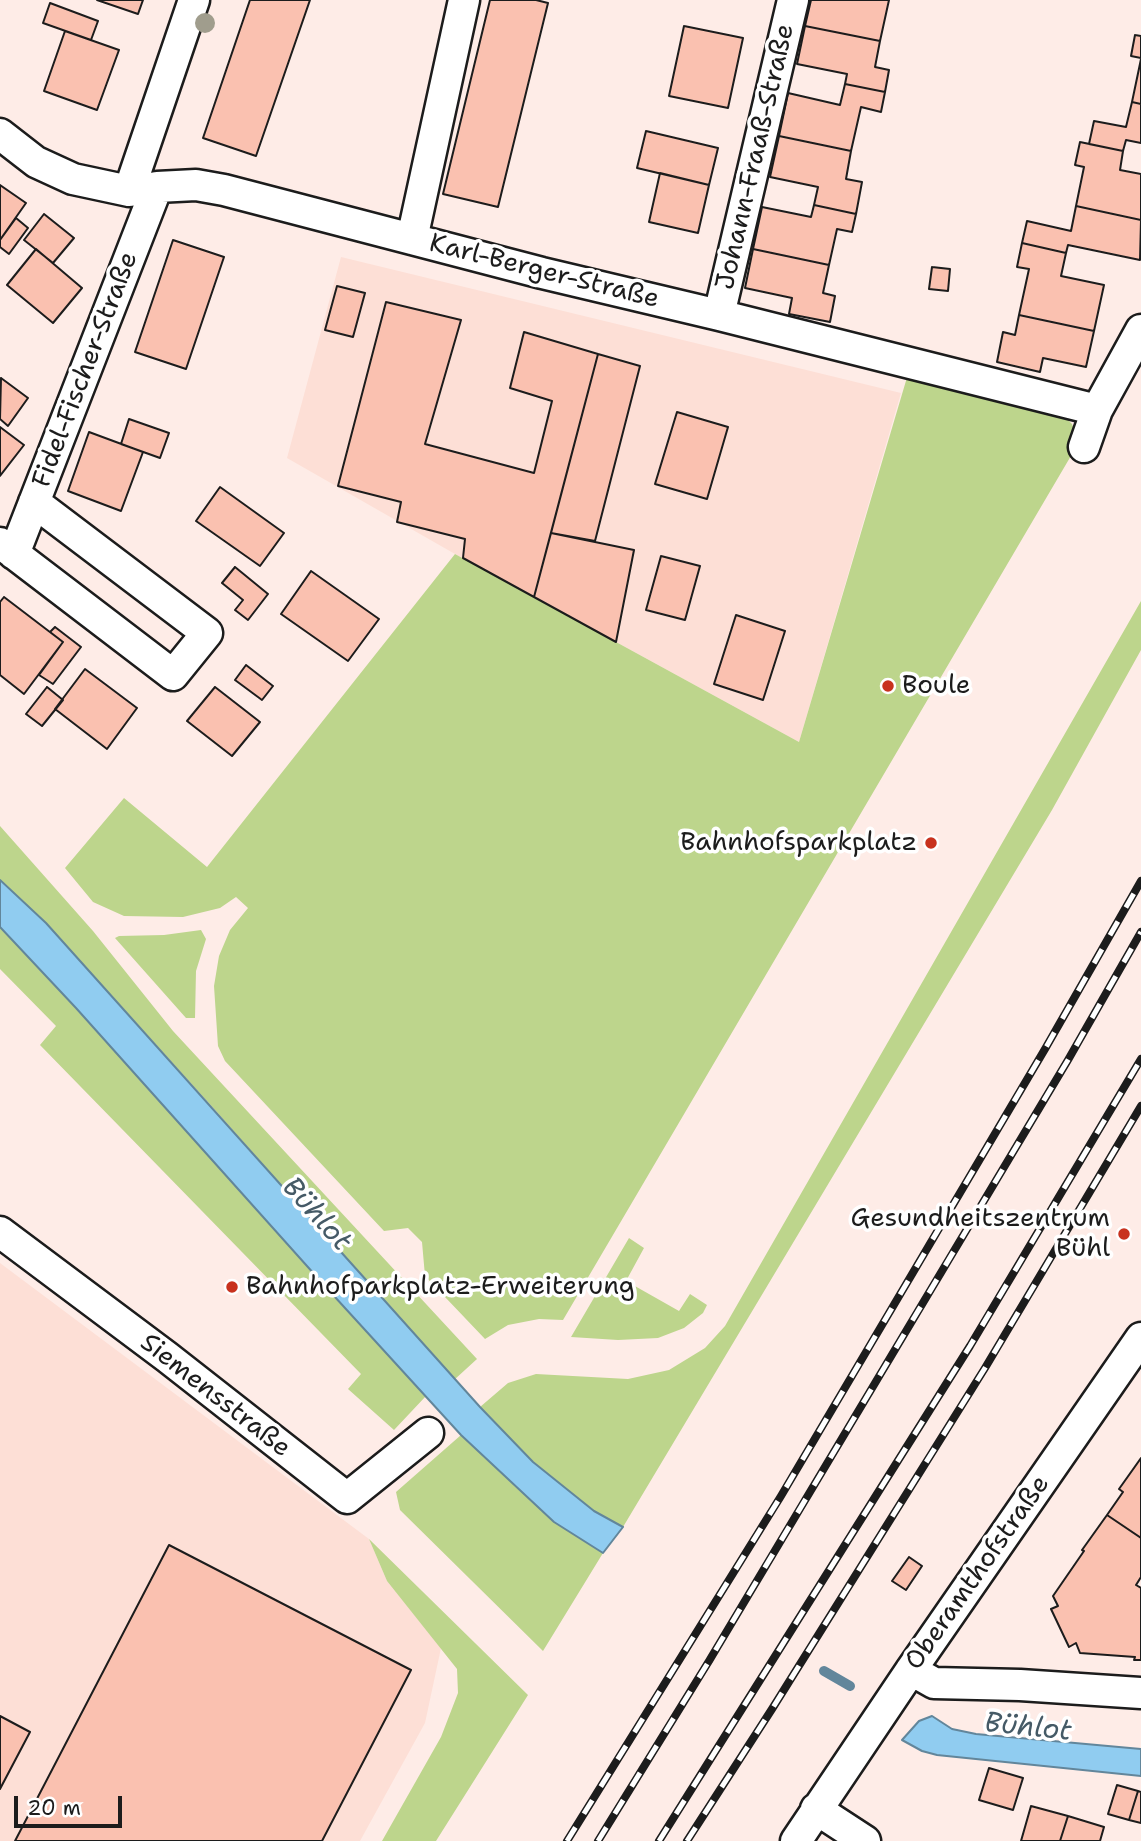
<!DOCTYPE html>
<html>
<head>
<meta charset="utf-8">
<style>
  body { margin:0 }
  #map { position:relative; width:1141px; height:1841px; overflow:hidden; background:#feece7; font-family:"Shantell Sans",sans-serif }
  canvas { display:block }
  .scale { position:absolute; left:14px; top:1796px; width:108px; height:32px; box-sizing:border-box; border:4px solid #1c1c1c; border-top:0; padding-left:9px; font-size:21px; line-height:24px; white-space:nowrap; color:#1c1c1c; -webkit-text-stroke:5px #fff; paint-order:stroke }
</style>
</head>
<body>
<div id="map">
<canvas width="1141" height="1841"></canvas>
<div class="scale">20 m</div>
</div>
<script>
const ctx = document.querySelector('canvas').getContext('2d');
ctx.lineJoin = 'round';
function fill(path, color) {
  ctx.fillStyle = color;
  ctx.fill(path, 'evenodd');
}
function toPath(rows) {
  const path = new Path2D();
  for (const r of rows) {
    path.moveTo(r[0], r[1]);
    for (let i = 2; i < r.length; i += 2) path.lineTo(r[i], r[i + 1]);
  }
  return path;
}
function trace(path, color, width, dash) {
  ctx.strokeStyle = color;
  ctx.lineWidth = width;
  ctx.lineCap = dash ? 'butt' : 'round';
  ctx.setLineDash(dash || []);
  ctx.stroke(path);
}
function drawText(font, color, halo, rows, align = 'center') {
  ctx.font = font + ' "Shantell Sans",sans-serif';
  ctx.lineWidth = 7;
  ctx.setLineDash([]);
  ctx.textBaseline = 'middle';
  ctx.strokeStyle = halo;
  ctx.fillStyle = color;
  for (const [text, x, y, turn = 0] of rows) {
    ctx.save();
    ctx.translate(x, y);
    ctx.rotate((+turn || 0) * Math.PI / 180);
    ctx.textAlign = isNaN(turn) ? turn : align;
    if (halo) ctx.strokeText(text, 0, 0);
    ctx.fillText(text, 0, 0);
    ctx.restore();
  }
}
const built = toPath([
  [341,257,901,393,799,742,455,554,287,458],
  [0,1263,369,1539,387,1581,441,1648,425,1723,360,1841,0,1841]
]);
const green = toPath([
  [908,374,1063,415,1072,424,1076,435,1075,449,563,1320,539,1319,508,1325,485,1339,425,1276,422,1242,408,1228,384,1231,225,1061,218,1046,214,986,219,956,230,930,248,908,236,897,220,908,183,917,124,916,93,902,65,868,124,798,207,867,455,554,799,742],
  [1141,601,1141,650,1052,810,623,1527,594,1511,533,1462,480,1407,508,1383,536,1374,628,1379,669,1370,705,1348,725,1326],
  [0,826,93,931,173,1031,477,1359,454,1380,215,1110,46,923,0,880],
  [0,927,76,1008,426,1396,394,1430,348,1389,361,1374,40,1045,56,1026,0,969],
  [201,930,206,939,196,971,195,1018,186,1018,115,938,119,936,164,935],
  [629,1238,644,1248,626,1281,679,1311,690,1294,707,1305,703,1313,684,1328,658,1338,618,1340,571,1337],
  [461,1435,554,1522,603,1553,543,1651,400,1510,396,1492],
  [369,1539,528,1695,436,1841,382,1841,441,1737,458,1693,457,1669,387,1581]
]);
const water = toPath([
  [0,880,46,923,480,1407,533,1462,594,1511,623,1527,603,1553,554,1522,461,1435,324,1285,76,1008,0,927,0,880],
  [932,1716,952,1729,976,1734,1141,1749,1141,1776,937,1755,922,1751,902,1740,919,1721,932,1716]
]);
const stream = toPath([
  [824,1671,850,1686]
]);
const building = toPath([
  [97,0,143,0,138,14,97,0],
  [250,0,310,0,256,156,203,138,250,0],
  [490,0,536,0,548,3,498,207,443,194,490,0],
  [811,0,889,0,880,41,805,26,811,0],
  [50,3,98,21,91,40,43,23,50,3],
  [684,26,743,38,728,108,669,96,684,26],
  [805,26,880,41,875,67,889,70,885,92,845,84,847,74,797,64,805,26],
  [65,31,119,50,97,110,44,91,65,31],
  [1135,35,1141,36,1141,58,1131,56,1135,35],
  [1141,59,1141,104,1132,102,1141,59],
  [845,84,885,92,881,112,861,107,851,151,779,136,788,93,840,105,845,84],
  [1132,102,1141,104,1141,143,1126,140,1123,151,1089,144,1094,121,1126,127,1132,102],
  [646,131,718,148,709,185,637,168,646,131],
  [779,136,851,151,846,179,862,182,856,214,814,205,818,187,770,177,779,136],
  [1080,142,1123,151,1120,170,1141,174,1141,220,1076,206,1084,167,1075,165,1080,142],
  [660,173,709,185,698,233,649,222,660,173],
  [0,185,26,203,0,240,0,185],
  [814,205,856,214,852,232,837,229,829,265,753,249,762,207,811,217,814,205],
  [1076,206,1141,220,1140,260,1068,245,1066,253,1022,243,1027,221,1071,231,1076,206],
  [44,214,74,238,53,263,24,240,44,214],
  [16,218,28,228,9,254,0,247,0,240,16,218],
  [173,240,224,257,186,369,135,352,173,240],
  [1022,243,1066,253,1061,276,1104,285,1094,331,1019,315,1029,269,1017,267,1022,243],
  [36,249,82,288,53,323,7,285,36,249],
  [753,249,829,265,823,293,835,296,830,322,789,314,792,298,745,288,753,249],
  [932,267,950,269,948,291,929,289,932,267],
  [337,286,365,293,353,337,325,330,337,286],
  [386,302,461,320,425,444,534,473,552,401,510,388,524,332,598,354,534,597,463,558,465,539,397,522,401,502,338,486,386,302],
  [1019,315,1094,331,1086,367,1043,358,1040,372,997,362,1003,332,1015,335,1019,315],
  [598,354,640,366,595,541,551,533,598,354],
  [1,378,28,398,8,426,0,419,1,378],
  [677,412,728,427,707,499,655,484,677,412],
  [129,419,169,433,160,458,121,444,129,419],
  [0,427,24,445,0,476,0,427],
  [89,432,143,452,121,511,68,491,89,432],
  [220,487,284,533,260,566,196,521,220,487],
  [551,533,634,550,616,642,534,597,551,533],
  [661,556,700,566,685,620,646,610,661,556],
  [235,567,268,594,248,620,235,610,243,600,222,583,235,567],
  [311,571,379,619,348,661,281,614,311,571],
  [4,597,63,642,24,694,0,675,0,602,4,597],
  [736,615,785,631,763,700,714,684,736,615],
  [55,627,81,647,53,684,39,675,63,642,50,632,55,627],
  [246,665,273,686,262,700,235,680,246,665],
  [85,669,137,708,107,749,55,709,85,669],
  [47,687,63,700,42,726,26,714,47,687],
  [215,687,260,722,232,756,187,721,215,687],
  [1141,1458,1141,1538,1107,1515,1123,1492,1119,1489,1141,1458],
  [1107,1515,1141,1538,1141,1577,1136,1585,1141,1588,1141,1660,1134,1660,1135,1657,1080,1653,1076,1643,1069,1647,1051,1609,1058,1606,1053,1596,1084,1551,1082,1550,1107,1515],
  [169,1545,411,1670,322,1841,15,1841,169,1545],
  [909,1557,922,1566,906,1590,892,1581,909,1557],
  [0,1716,30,1732,0,1789,0,1716],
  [989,1768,1023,1778,1013,1810,979,1800,989,1768],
  [1117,1785,1138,1791,1129,1820,1108,1814,1117,1785],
  [1138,1791,1141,1792,1141,1823,1129,1820,1138,1791],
  [1031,1806,1068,1816,1060,1841,1021,1841,1031,1806],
  [1068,1816,1104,1827,1100,1841,1060,1841,1068,1816]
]);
const minor = toPath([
  [0,134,36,162,73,179,129,191,157,187,196,185,224,190,542,273,719,315,1097,410],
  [129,191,194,0],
  [412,239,464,0],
  [719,315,793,0],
  [1084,447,1097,410,1141,330],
  [0,543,173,675,207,633,34,502],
  [14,554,157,187],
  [0,1232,167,1357,347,1498,428,1433],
  [911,1670,934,1683,1020,1685,1141,1693],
  [816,1809,865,1841],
  [796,1841,911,1670,1141,1338]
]);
const rail = toPath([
  [567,1841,781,1496,1045,1049,1141,881],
  [598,1841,709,1661,1068,1060,1141,932],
  [659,1841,970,1346,1141,1059],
  [687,1841,772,1709,985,1368,1141,1106]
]);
const trees = [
  [205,23]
];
const markers = [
  [888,686,7,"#c8321e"],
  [931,843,7,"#c8321e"],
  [1124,1234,7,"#c8321e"],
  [232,1287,7,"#c8321e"]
];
const streetNames = [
  ["Johann-Fraaß-Straße",756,157,-77],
  ["Karl-Berger-Straße",544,272,14],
  ["Fidel-Fischer-Straße",86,370,-69],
  ["Siemensstraße",215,1396,38],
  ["Oberamthofstraße",978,1573,-55]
];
const poiNames = [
  ["Boule",902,686],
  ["Bahnhofsparkplatz",917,843,"right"],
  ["Gesundheitszentrum",1110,1219,"right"],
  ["Bühl",1110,1249,"right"],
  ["Bahnhofparkplatz-Erweiterung",246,1287]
];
const waterNames = [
  ["Bühlot",316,1215,48],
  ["Bühlot",1028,1728,6]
];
fill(built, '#fddfd6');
fill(green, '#bdd58c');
fill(water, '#90ccf0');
trace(water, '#62869b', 2);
trace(stream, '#62869b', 10);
fill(building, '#fac1b0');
trace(building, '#1c1c1c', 2);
trace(minor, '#1c1c1c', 35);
trace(minor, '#fff', 30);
trace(rail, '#1c1c1c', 8);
trace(rail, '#fff', 5, [16]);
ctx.fillStyle = '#a09d8d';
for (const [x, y] of trees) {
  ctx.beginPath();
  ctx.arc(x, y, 10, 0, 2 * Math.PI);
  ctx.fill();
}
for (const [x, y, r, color] of markers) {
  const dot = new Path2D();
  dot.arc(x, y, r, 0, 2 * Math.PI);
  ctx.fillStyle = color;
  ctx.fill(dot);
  trace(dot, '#fff', 2.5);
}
drawText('26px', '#1c1c1c', '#fff', streetNames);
drawText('26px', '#1c1c1c', '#fff', poiNames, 'left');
drawText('italic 28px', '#455a66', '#fff', waterNames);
</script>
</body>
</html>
